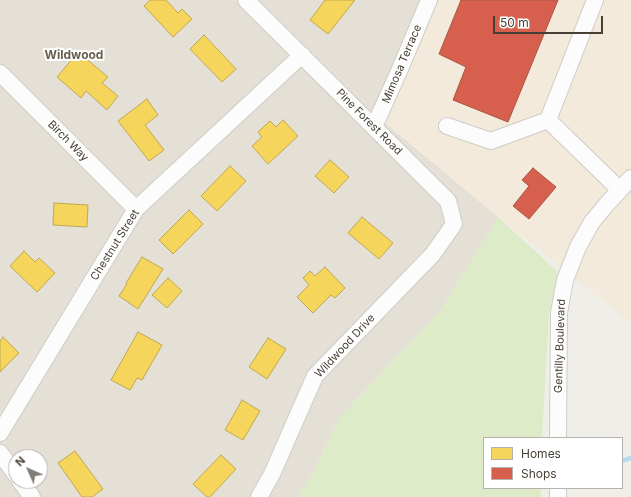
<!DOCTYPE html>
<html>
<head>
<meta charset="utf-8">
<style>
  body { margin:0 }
  #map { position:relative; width:631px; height:497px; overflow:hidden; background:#f0eee9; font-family:Inter,sans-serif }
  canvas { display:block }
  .legend { position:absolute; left:483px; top:437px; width:140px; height:52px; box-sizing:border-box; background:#fff; border:1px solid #b5b2ae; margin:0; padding:5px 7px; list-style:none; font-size:12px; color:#463f35 }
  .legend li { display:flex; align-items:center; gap:8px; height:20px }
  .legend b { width:20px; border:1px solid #b5b2ae }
  .north { position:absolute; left:8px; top:449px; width:40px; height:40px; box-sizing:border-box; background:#fff; border:1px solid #b5b2ae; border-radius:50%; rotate:315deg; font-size:11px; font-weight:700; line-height:16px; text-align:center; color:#463f35 }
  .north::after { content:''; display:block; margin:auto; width:14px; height:18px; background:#827c74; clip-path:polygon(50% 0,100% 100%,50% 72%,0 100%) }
  .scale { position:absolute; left:493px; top:16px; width:110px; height:18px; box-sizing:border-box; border:2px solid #463f35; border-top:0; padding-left:5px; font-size:12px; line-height:14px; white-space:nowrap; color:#463f35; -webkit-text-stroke:3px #fff; paint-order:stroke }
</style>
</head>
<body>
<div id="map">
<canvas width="631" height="497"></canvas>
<ul class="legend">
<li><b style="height:11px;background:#f6d55c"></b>Homes</li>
<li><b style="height:11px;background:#d6604d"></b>Shops</li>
</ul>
<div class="north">N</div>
<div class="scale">50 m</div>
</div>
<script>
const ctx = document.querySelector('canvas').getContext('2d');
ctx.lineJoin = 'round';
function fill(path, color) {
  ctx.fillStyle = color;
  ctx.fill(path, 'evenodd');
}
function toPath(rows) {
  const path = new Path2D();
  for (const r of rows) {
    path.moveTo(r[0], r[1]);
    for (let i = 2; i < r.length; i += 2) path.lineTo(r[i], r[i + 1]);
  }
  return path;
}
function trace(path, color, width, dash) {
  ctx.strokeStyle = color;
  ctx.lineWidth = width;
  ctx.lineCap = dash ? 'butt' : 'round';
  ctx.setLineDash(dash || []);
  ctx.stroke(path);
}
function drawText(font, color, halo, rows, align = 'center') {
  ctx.font = font + ' Inter,sans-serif';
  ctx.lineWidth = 4;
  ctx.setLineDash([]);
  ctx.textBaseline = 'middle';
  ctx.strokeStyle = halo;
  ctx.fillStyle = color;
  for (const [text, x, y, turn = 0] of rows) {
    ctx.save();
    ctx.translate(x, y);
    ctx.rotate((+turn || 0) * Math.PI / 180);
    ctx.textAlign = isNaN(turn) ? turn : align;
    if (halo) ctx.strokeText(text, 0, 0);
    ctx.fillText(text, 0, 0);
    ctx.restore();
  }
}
const residential = toPath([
  [0,0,439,0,386,123,498,217,442,309,339,418,311,477,297,497,0,497],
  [16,457,40,457,40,481,16,481]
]);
const commercial = toPath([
  [439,0,631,0,631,323,498,217,385,123]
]);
const green = toPath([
  [498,217,558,272,549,315,542,438,484,438,484,488,541,488,541,497,297,497,311,477,339,418,442,309]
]);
const homes = toPath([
  [150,0,166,0,178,13,182,9,192,19,173,37,144,6,150,0],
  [325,0,355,0,328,34,310,20,325,0],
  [204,35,236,69,222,82,190,49,204,35],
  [78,52,108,77,102,83,118,96,107,110,86,91,81,98,57,77,78,52],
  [147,99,158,115,145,125,164,150,149,161,118,121,147,99],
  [283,120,298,136,268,164,252,146,262,137,258,132,270,121,276,127,283,120],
  [330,160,349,177,334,193,315,176,330,160],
  [230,166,246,181,217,211,201,196,230,166],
  [54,203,88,205,87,227,53,225,54,203],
  [189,210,203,224,173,254,159,240,189,210],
  [362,217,393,243,379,259,348,233,362,217],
  [24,251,35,262,39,258,55,273,37,292,10,266,24,251],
  [142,257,163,269,138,309,119,296,127,284,126,283,142,257],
  [325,267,345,288,335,298,331,295,313,313,297,297,309,285,303,278,310,271,315,276,325,267],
  [168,278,182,291,167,308,152,295,168,278],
  [138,332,162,345,142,380,137,378,130,390,111,380,138,332],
  [3,337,19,353,0,372,0,341,3,337],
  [268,338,286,349,267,379,249,367,268,338],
  [242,400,260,411,243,440,225,430,242,400],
  [75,451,103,489,92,497,82,497,58,463,75,451],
  [221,455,236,469,210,497,207,497,193,484,221,455]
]);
const shops = toPath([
  [461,0,558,0,508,122,453,100,466,67,439,54,461,0],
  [533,168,556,187,529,219,513,206,529,186,522,180,533,168]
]);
const stream = toPath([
  [622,461,631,458]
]);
const minor = toPath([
  [246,0,448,201,454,224,433,254,315,376,272,474,259,497],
  [595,0,548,120,620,190],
  [0,73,136,209],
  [447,126,491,141,548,120],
  [374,127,400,69,429,0],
  [0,433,136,209,302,55],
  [558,438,559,313,565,280,578,247,592,222,606,205,631,178],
  [0,453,16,475],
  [20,481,32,497],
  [558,497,558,488]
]);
const streetNames = [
  ["Mimosa Terrace",402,64,-67],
  ["Pine Forest Road",369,122,45],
  ["Birch Way",68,141,45],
  ["Chestnut Street",115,245,-58],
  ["Wildwood Drive",345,346,-47],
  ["Gentilly Boulevard",560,346,-88]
];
const neighbourhoodNames = [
  ["Wildwood",74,55]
];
fill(residential, '#e4e0d6');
fill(commercial, '#f3eadb');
fill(green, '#ddebc8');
fill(homes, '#f6d55c');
trace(homes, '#c1a850', 1);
fill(shops, '#d6604d');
trace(shops, '#ab5646', 1);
trace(stream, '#b8daef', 4.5);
trace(minor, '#ceccc6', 18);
trace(minor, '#fdfcfc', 16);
drawText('11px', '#463f35', '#fff', streetNames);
drawText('bold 12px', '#695d4c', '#fff', neighbourhoodNames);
</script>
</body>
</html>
